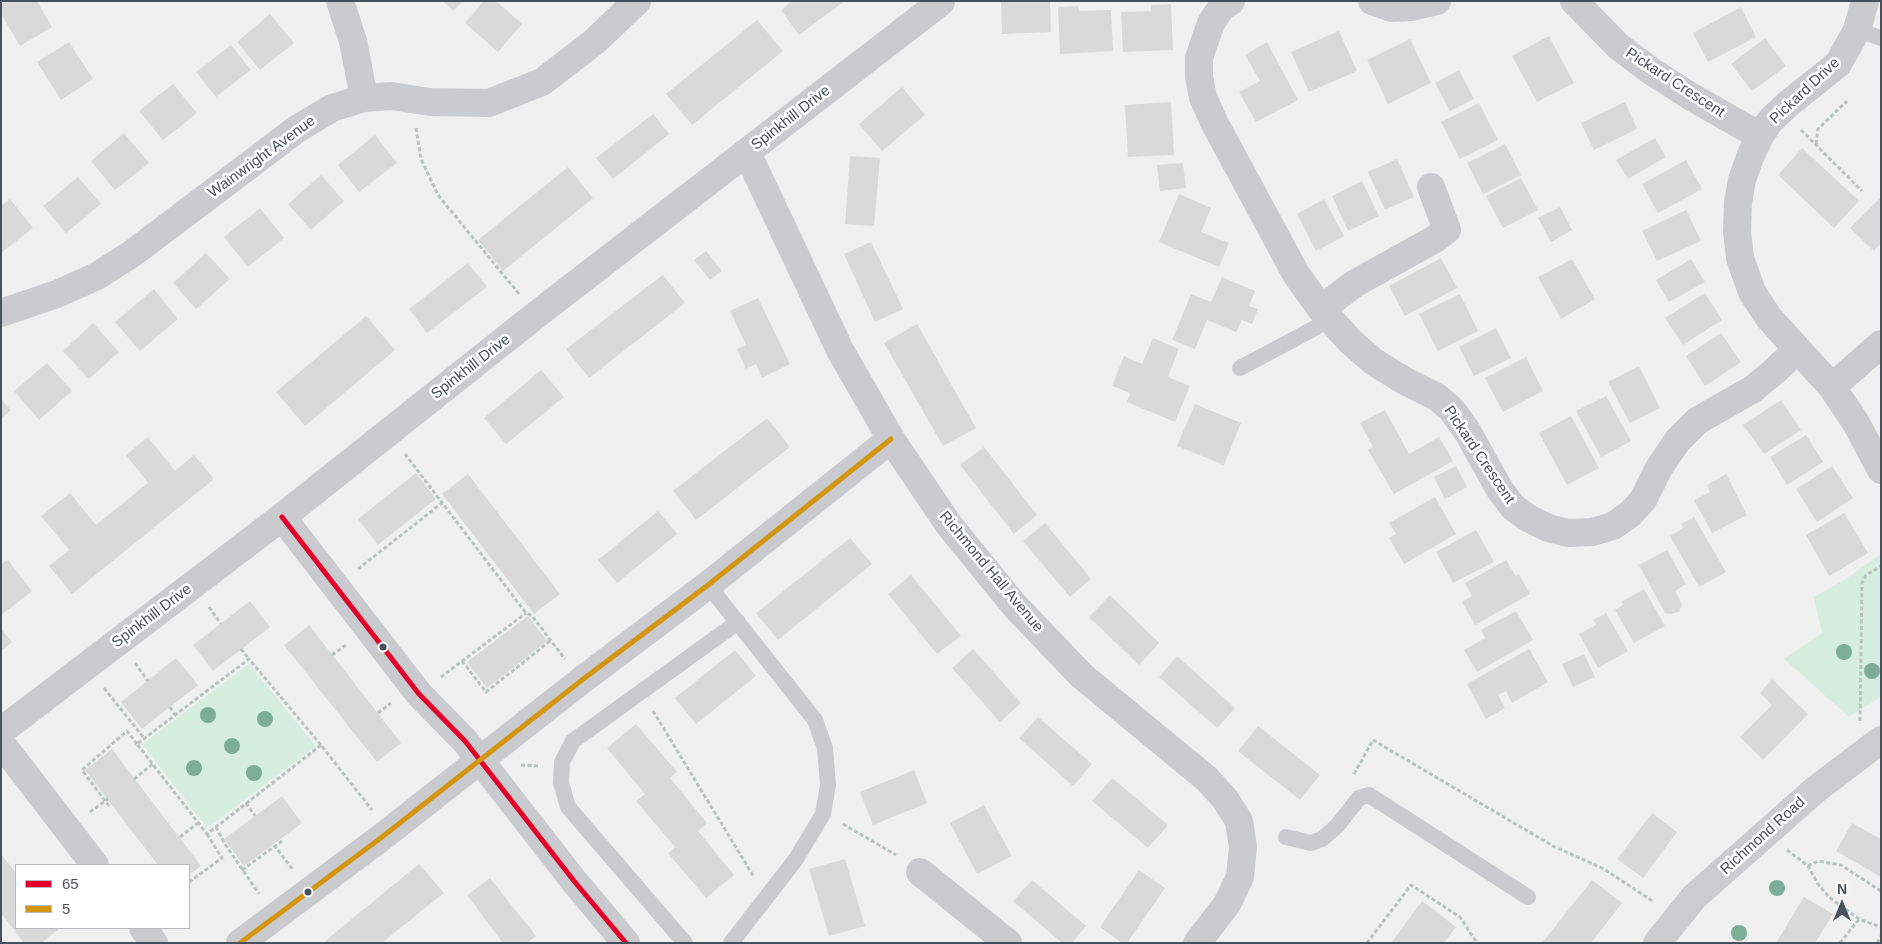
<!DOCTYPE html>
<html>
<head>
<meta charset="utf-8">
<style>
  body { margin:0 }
  #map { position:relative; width:1882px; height:944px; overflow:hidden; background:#f0f0f0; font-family:Helvetica,sans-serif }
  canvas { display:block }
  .frame { position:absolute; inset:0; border:2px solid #48515b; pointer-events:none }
  .legend { position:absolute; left:15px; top:864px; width:175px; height:65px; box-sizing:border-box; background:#fff; border:1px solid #b6b9bd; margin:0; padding:6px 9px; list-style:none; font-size:15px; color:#48515b }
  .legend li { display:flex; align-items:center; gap:10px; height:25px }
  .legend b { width:25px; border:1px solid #b6b9bd }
  .north { position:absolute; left:1817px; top:879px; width:50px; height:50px; -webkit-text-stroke:4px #fff; paint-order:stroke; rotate:0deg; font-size:14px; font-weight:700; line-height:20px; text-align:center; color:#48515b }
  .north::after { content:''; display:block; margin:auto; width:18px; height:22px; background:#48515b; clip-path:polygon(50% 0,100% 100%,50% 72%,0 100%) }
</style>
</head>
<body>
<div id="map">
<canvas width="1882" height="944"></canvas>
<div class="frame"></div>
<ul class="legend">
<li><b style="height:6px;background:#e4002b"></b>65</li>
<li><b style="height:6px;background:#d49512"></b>5</li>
</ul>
<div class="north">N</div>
</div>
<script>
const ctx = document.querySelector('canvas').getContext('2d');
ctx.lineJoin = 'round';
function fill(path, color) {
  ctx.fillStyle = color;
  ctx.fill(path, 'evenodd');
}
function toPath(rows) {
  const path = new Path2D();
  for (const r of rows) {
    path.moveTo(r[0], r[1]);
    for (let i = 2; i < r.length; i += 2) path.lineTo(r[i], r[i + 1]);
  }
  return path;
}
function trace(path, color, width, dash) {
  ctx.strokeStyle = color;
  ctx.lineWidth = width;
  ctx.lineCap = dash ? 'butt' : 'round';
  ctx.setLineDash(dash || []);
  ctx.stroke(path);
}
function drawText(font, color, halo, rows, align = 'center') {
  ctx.font = font + ' Helvetica,sans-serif';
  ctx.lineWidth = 5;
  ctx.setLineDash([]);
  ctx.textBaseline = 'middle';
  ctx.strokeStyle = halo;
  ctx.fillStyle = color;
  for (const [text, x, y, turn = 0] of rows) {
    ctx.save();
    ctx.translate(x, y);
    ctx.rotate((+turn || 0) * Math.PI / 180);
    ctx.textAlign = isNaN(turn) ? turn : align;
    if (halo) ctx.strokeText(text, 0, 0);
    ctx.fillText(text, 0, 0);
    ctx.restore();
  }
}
const green = toPath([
  [1881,554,1881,697,1849,717,1784,659,1822,633,1814,597,1847,578],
  [249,664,316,746,207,828,142,744]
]);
const building = toPath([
  [6,1,37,1,52,27,20,46,1,14,1,4],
  [443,1,463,1,453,11],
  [484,1,496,1,522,24,498,52,465,23],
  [792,1,845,1,799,35,781,10],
  [1001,1,1050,1,1051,32,1002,34],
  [1171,4,1173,50,1123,52,1121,12,1151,11,1151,5],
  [1078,6,1079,11,1111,10,1113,51,1060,54,1058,7],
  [1741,7,1756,37,1708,62,1693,33],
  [270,14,294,43,260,70,237,42],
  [757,20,783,51,692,125,666,94],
  [1339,31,1357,71,1309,92,1291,52],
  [1549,36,1574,83,1537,102,1512,56],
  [1765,38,1786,66,1752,91,1731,64],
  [1410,39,1431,83,1388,104,1367,60],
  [69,42,93,79,61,100,37,62],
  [1267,42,1298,100,1256,122,1239,92,1260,81,1245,55],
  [231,45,251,70,216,97,196,72],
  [1459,70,1474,99,1450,111,1435,83],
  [173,84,197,113,163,140,139,111],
  [902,87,925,115,882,151,859,124],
  [1171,102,1174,155,1128,157,1125,105],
  [1625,102,1637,129,1594,150,1581,123],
  [1479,103,1498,140,1460,159,1441,122],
  [653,114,669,134,613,179,596,158],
  [124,133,149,163,115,190,91,161],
  [375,135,397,163,359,192,338,165],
  [1655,138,1666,157,1628,179,1616,160],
  [1505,144,1521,175,1483,194,1467,163],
  [1802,148,1859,201,1834,228,1778,175],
  [850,156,880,158,874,226,845,224],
  [1397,159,1414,197,1385,210,1368,172],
  [1686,160,1702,189,1658,213,1642,184],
  [1183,163,1186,188,1160,191,1157,165],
  [568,167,593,198,503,271,478,240],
  [321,175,344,201,311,230,288,204],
  [78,177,101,204,66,233,43,206],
  [1521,178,1538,210,1503,228,1486,196],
  [1362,181,1379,216,1348,231,1332,196],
  [1179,194,1211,208,1201,232,1229,243,1219,267,1159,242],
  [1881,197,1881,243,1874,251,1850,228],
  [10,199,33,228,1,253,1,206],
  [1324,199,1344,236,1316,251,1297,214],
  [1560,207,1572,230,1551,242,1538,218],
  [260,208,284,238,248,267,224,237],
  [1686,210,1701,241,1657,261,1642,231],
  [871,242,903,309,875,322,844,254],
  [706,251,722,271,710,280,694,260],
  [206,253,230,279,196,309,173,283],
  [1441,258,1457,288,1405,316,1389,286],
  [1572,259,1595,299,1561,319,1538,277],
  [1691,259,1705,282,1669,302,1656,280],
  [468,263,487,287,427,333,409,309],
  [663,275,685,303,589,378,566,349],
  [1222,277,1255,291,1249,306,1258,309,1252,324,1242,320,1236,332,1207,320,1195,349,1172,340,1191,294,1211,302],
  [154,289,178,319,140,351,115,322],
  [1705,293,1722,320,1683,345,1665,318],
  [1460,294,1478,331,1438,351,1419,314],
  [758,298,790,364,762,378,756,364,746,369,737,349,746,345,730,311],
  [366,316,395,350,305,426,276,392],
  [93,323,119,352,89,379,63,351],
  [917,324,976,428,943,446,884,343],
  [1496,328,1511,358,1474,376,1459,347],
  [1721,333,1741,362,1705,386,1686,356],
  [1153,338,1179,349,1168,377,1190,386,1175,422,1127,402,1130,393,1112,386,1124,356,1142,364],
  [1526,357,1543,391,1503,412,1485,378],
  [47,363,72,391,39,420,14,391],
  [1639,366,1660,408,1630,423,1608,382],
  [541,370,564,397,506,444,484,418],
  [1606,396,1631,441,1601,457,1576,411],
  [1,399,11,410,1,419],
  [1781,400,1801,430,1764,454,1743,425],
  [1195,404,1241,423,1224,465,1177,446],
  [1385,410,1409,454,1439,437,1453,461,1394,494,1368,450,1373,447,1360,423],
  [1571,416,1599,468,1567,485,1539,433],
  [767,418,790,447,696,520,673,491],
  [1806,435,1823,462,1787,485,1770,457],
  [148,437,175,471,194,455,214,479,72,594,49,566,69,550,41,516,70,493,96,525,148,483,126,455],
  [984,447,1037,515,1014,534,960,465],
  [1456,466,1467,487,1445,499,1434,477],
  [1832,466,1853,498,1817,522,1796,489],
  [416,473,436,499,378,545,358,519],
  [468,474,560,594,534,614,442,494],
  [1726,474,1747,515,1712,533,1694,500,1710,492,1707,485],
  [1435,497,1456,534,1404,564,1389,538,1396,534,1389,523],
  [658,511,677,534,617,583,598,560],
  [1844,513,1868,553,1829,576,1806,535],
  [1694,517,1726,572,1699,587,1670,536,1683,528,1681,524],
  [1045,523,1091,579,1070,597,1023,541],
  [1476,530,1494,562,1453,583,1436,552],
  [850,538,872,564,778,640,756,613],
  [1667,550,1686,584,1675,591,1682,604,1679,612,1671,614,1665,613,1639,565],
  [8,560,32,591,1,615,1,564],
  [1506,560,1516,576,1519,574,1530,594,1475,625,1462,602,1472,596,1465,583],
  [911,575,961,636,937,654,888,594],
  [1644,589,1665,626,1634,643,1615,610,1623,605,1621,602],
  [1110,595,1159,643,1139,665,1089,617],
  [250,601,270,627,213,671,193,645],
  [1516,611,1533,640,1477,672,1464,650,1485,638,1481,630],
  [1606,613,1628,651,1598,668,1579,634,1596,625,1593,620],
  [528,616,547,641,487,688,467,662],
  [309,625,401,743,377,762,284,645],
  [1,629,12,642,1,651],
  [973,649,1021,703,1000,722,952,668],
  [1529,649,1548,682,1512,703,1506,691,1498,695,1505,708,1486,719,1467,684],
  [735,650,756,676,696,724,675,698],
  [1584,654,1595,677,1573,687,1562,664],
  [1177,656,1235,708,1217,728,1159,677],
  [176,658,198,685,142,729,121,702],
  [1772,679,1808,714,1763,760,1740,737,1772,705,1760,693],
  [1038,717,1092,764,1073,786,1019,738],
  [636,724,677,772,670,778,707,823,698,831,734,875,706,898,668,853,675,847,636,801,645,794,607,748],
  [1258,726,1320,775,1300,800,1238,751],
  [112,749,201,866,189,875,189,865,158,865,85,770],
  [914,770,927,803,873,825,860,792],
  [1112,778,1168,825,1148,848,1092,801],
  [282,796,302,823,244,866,224,839],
  [984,805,1012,856,977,874,950,823],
  [1652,813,1677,832,1643,878,1617,859],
  [1852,823,1881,839,1881,877,1836,851],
  [1,854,16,873,16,928,60,928,41,943,24,943,1,913],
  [845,859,865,926,829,936,809,869],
  [419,864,444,893,420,912,382,943,326,943,325,941],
  [1139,870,1165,888,1127,943,1122,943,1100,927],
  [490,878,536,936,527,943,503,943,467,895],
  [1032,880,1086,926,1072,943,1062,943,1013,901],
  [1592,880,1622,903,1591,943,1542,943],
  [1804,897,1833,914,1815,943,1776,943],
  [1422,901,1456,927,1444,943,1391,943]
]);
const path = toPath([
  [416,128,421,159,438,195,519,294],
  [1801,130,1862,191],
  [1816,144,1818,129,1847,101],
  [405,454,526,613,532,616,565,659],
  [358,569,442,503],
  [209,607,221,624],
  [241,649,249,659],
  [332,655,346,645],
  [462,661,486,692,550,641],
  [135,663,148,681],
  [441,677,526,613],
  [104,688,144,738],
  [170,707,175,715],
  [653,711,754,877],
  [378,713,391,703],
  [1860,721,1862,583,1866,575,1881,566],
  [321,745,207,834,137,744,249,659,321,745,372,810],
  [521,765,540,766],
  [1354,774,1373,740,1553,846,1604,869,1654,902],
  [134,779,153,764],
  [246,803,255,816],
  [109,806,82,770,127,731,137,744],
  [90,812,108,799],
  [843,824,896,855],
  [216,827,225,844,259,894],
  [180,837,198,823],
  [274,845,293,870],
  [1787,850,1808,866,1818,884,1829,897,1859,919,1881,927],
  [1808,866,1818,861,1841,865,1881,891],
  [242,870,282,841],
  [189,882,222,858,207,834],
  [1367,943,1411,885,1460,917,1477,943],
  [1840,943,1859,919],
  [1877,943,1881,936]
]);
const lane = toPath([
  [1857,30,1881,38],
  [1240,368,1315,328,1329,318],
  [708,585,815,720,825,748,828,785,823,814,796,859,731,943],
  [1286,837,1311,843,1322,839,1337,826,1359,798,1369,795,1528,897],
  [685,943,568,807,561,783,562,762,573,741,738,622]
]);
const street = toPath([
  [340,1,353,41,364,98],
  [1231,1,1221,8,1211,23,1199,58,1199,77,1203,97,1214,122,1296,274,1321,309,1350,341,1374,362,1405,381,1437,397,1452,410,1467,431,1500,490,1513,507,1528,518,1548,528,1568,533,1592,532,1613,526,1630,514,1643,500,1659,468,1678,440,1697,421,1753,389,1777,369,1797,349],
  [1372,1,1392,8,1412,7,1437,1],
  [1574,1,1618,46,1651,71,1690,96,1760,136],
  [1865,1,1857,30,1838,64,1788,104,1770,121,1760,136,1750,157,1742,180,1738,202,1737,231,1740,258,1752,292,1769,318,1832,387,1856,423,1881,470],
  [745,153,751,161,840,350,891,439,949,525,1015,606,1082,676,1207,779,1225,799,1239,821,1243,847,1240,877,1227,904,1197,943],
  [1321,309,1354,284,1435,239,1447,230,1431,187],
  [1,313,57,294,97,276,133,253,297,129,332,108,364,98,391,96,430,102,489,103,542,82,594,42,637,1],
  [1832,387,1881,344],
  [282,517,419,694,465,741,574,881,626,943],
  [1,731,282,517,536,315,941,2],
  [1,743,95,865],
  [920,872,1008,943],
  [143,928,154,943],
  [240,943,382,837,582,680,708,585,891,439]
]);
const secondary = toPath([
  [1657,943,1694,897,1815,790,1881,740]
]);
const bus1 = toPath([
  [282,517,419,694,465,741,574,881,626,943]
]);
const bus2 = toPath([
  [240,943,382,837,582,680,708,585,891,439]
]);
const trees = [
  [1844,652],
  [1872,671],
  [208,715],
  [265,719],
  [232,746],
  [194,768],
  [254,773],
  [1777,888],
  [1739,933]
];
const markers = [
  [383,647,4.5,"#48515b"],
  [308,892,4.5,"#48515b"]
];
const streetNames = [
  ["Pickard Crescent",1675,83,33],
  ["Pickard Drive",1805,91,-43],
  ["Spinkhill Drive",791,118,-38],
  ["Wainwright Avenue",262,157,-36],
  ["Spinkhill Drive",471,367,-38],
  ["Pickard Crescent",1479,455,56],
  ["Richmond Hall Avenue",991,572,50],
  ["Spinkhill Drive",152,616,-37],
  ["Richmond Road",1763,836,-42]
];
fill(green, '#d6eee0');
fill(building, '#d9d9da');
trace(path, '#b8c3c0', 3, [4, 2.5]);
trace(lane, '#cacbce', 16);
trace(street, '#cacbce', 28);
trace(secondary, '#cbcccf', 28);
trace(bus1, '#e4002b', 5);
trace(bus2, '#d49512', 5);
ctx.fillStyle = '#7cad97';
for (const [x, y] of trees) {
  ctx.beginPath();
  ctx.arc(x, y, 8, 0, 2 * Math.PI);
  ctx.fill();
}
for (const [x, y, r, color] of markers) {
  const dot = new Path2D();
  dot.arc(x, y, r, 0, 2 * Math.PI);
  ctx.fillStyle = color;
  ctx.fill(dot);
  trace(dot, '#fff', 2);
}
drawText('15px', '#48515b', '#fff', streetNames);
</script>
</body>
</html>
